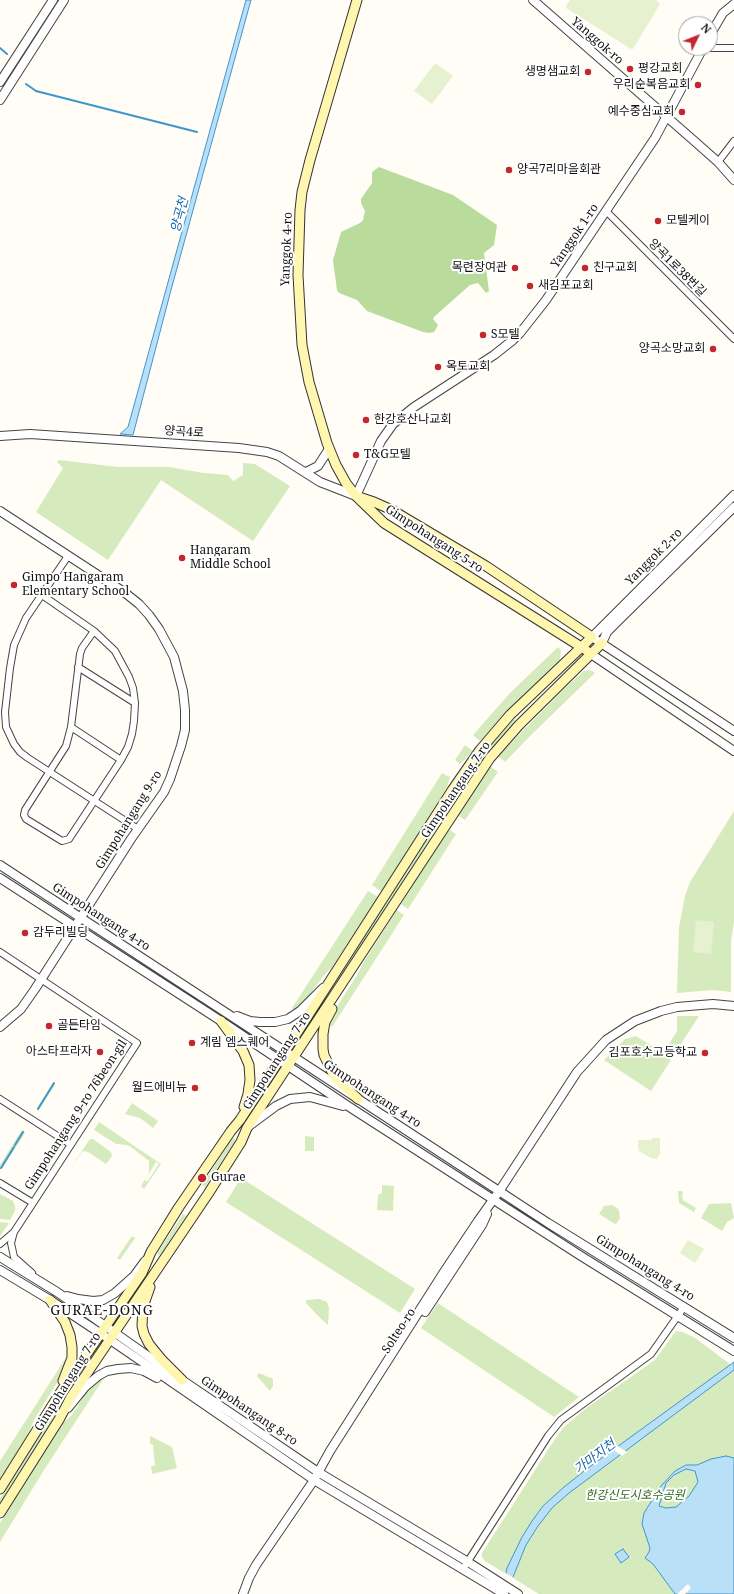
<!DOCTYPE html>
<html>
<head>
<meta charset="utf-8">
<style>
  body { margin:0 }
  #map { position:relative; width:734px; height:1594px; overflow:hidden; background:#fffdf5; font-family:"Noto Serif",serif }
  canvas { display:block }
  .north { position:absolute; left:678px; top:16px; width:40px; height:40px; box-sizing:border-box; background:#fff; border:1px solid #a0a0a0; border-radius:50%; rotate:47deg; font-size:11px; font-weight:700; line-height:16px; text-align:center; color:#111 }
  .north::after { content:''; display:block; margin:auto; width:14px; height:18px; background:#c4262e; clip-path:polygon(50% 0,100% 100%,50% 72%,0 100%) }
</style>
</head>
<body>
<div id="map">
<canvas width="734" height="1594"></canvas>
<div class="north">N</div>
</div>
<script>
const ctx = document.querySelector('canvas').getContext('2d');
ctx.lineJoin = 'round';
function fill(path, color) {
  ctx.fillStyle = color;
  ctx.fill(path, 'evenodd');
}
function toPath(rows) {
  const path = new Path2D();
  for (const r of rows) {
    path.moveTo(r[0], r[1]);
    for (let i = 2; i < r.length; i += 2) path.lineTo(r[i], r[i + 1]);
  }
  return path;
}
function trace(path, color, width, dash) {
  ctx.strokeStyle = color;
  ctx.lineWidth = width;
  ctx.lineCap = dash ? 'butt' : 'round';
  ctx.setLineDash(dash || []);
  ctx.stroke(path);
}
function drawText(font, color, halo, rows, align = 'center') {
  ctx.font = font + ' "Noto Serif","Noto Sans KR",serif';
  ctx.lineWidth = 4;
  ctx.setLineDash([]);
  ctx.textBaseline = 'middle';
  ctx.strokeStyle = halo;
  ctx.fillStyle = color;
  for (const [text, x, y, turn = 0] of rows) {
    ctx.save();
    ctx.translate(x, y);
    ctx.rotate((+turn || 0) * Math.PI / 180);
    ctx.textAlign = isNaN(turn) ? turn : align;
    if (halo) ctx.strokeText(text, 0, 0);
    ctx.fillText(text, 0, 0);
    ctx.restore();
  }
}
const green = toPath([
  [59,460,118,467,169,467,204,473,228,475,233,481,243,475,243,463,255,464,290,486,253,541,161,480,108,560,36,512,63,468,57,462],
  [558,647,561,650,560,660,506,712,480,741,473,735,510,693],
  [590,670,595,673,530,736,505,762,498,756,565,688,584,671],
  [512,720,515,720,515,723,490,751,488,751,487,749],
  [465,745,473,751,460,764,455,760],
  [482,758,483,761,460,791,401,886,335,987,332,987,332,986,451,799,479,759],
  [490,766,498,772,465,820,459,816,468,798],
  [442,773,450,777,447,787,382,892,372,885],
  [734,811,734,922,731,940,731,992,713,990,677,993,679,927,685,896,690,882],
  [450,830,456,834,408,909,401,904,441,838],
  [368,891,378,897,332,967,324,975,303,1004,294,1010,292,1008],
  [397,910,404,915,332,1027,328,1024,332,1014,356,977,365,960],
  [677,1016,699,1016,651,1091,604,1060,625,1039,636,1036,663,1053,677,1031],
  [54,1082,55,1085,38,1111,37,1108],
  [132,1103,158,1121,153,1128,140,1118,125,1114],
  [99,1122,161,1164,144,1189,141,1186,149,1173,149,1161,131,1147,127,1145,116,1144,94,1130],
  [156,1162,159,1164,147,1182,145,1180],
  [23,1130,25,1133,1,1170,0,1165,21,1131],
  [305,1136,314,1137,314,1151,305,1151],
  [235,1138,235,1141,205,1187,202,1185,232,1139],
  [90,1139,93,1139,111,1152,112,1156,106,1164,90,1153,85,1151,82,1152,68,1172],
  [241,1178,415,1289,400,1313,226,1202],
  [382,1185,394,1186,393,1211,377,1210,378,1195,382,1193],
  [678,1191,682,1191,683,1193,682,1197,683,1200,696,1208,694,1212,679,1203],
  [0,1194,13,1201,15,1206,15,1211,10,1220,0,1219],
  [731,1203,734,1218,727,1222,722,1231,701,1218,709,1204],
  [612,1205,617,1208,619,1211,620,1218,617,1223,615,1224,599,1214,604,1206],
  [183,1214,186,1216,161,1254,158,1256,158,1252],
  [0,1222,9,1223,0,1236],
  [132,1236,135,1238,120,1260,117,1258],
  [320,1299,327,1302,329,1308,328,1325,321,1319,306,1303,306,1300],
  [438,1303,579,1397,554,1417,421,1328],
  [676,1331,683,1332,695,1338,734,1367,734,1594,539,1594,485,1561,482,1557,482,1553,553,1442,563,1428,585,1409,655,1360],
  [67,1356,68,1356,68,1359,63,1373,34,1420,26,1438,0,1479,0,1461],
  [259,1373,273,1379,273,1386,270,1391,257,1376],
  [104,1378,44,1470,0,1542,0,1523,33,1468,61,1425,72,1415,90,1386],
  [55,1412,56,1415,0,1504,0,1498,53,1413],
  [150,1436,172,1447,177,1468,152,1474,151,1466,155,1466,153,1445,150,1444]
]);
const forest = toPath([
  [379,167,453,195,497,225,494,245,484,253,489,291,486,293,478,283,470,285,435,316,433,319,438,325,434,332,429,333,423,332,367,311,357,300,339,293,337,290,333,260,341,232,360,223,363,220,365,211,361,203,361,199,372,183,372,172]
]);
const pitch = toPath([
  [570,0,656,0,660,4,633,49,631,49,566,8,566,6],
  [435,63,453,76,432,104,414,91],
  [696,920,714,922,711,954,693,952],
  [652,1138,660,1138,660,1154,657,1159,651,1158,639,1151,638,1146,638,1140,652,1140],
  [688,1240,704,1249,695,1263,680,1253]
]);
const water = toPath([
  [246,0,251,0,171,290,133,435,120,434,128,427,246,0],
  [734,1362,734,1370,569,1493,552,1508,538,1526,526,1545,511,1582,504,1582,507,1568,522,1537,532,1521,543,1506,564,1487,588,1468,734,1362],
  [726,1456,734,1458,734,1594,675,1594,653,1564,645,1558,649,1552,650,1548,642,1524,644,1513,661,1486,675,1471,686,1465,697,1465,711,1459,726,1456],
  [686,1469,695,1471,698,1482,689,1496,676,1507,666,1508,659,1506,666,1483,674,1475,686,1469],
  [623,1549,629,1557,621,1563,615,1554,623,1549]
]);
const pier = toPath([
  [616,1445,627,1452,622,1456,612,1449],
  [504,1572,514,1578,510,1594,500,1594],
  [688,1584,691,1588,685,1594,677,1594]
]);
const stream = toPath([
  [0,48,7,54],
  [26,84,36,91,197,132],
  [38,1109,54,1083],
  [15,1145,23,1132],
  [1,1168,14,1147]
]);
const minor = toPath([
  [703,48,734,48],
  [718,162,734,141],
  [606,211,734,339],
  [68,556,26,618,14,645,10,668,5,712,6,727,14,744,20,752,28,758,138,829],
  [42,595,94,631,115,651,129,677,133,688,135,703,134,721,132,734,128,747,121,760,69,839,62,841,26,819,24,815,25,810,66,746,71,727,80,654,82,648,94,631],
  [78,667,135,703],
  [71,727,121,760],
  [0,952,137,1043,33,1203,0,1183],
  [0,1099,70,1144],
  [14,1232,11,1243,14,1257,32,1273],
  [0,1244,14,1232,33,1203],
  [463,1569,548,1436,561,1420,651,1354,684,1307]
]);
const tertiary = toPath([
  [533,0,692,139,718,162,734,180],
  [710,35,723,13,734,4],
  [0,82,53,0],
  [0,100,64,0],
  [0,436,30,434,239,448,267,452,279,456,320,482,356,496,381,441,393,424,414,407,494,355,513,340,520,333,546,300,655,138,703,48],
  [306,472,318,466,329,449],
  [734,495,592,637,734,731],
  [0,511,124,592,139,604,149,615,159,629,174,657,183,691,185,710,185,730,181,746,170,779,164,792,131,839,35,989,21,1009,0,1027],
  [602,643,607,632,615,624,734,507],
  [591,654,734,751],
  [0,865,548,1223,734,1338],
  [0,878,221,1021,351,1108,581,1256,734,1351],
  [237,1016,250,1021,260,1022,275,1022,288,1019,300,1011,323,988],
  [249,1126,276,1106,290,1099,310,1097,343,1106],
  [0,1257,57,1292,182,1380,318,1472,468,1562,518,1594],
  [0,1270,50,1300,109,1339,314,1480,504,1594],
  [67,1296,78,1299,93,1301,103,1300,115,1293,134,1276,145,1261],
  [425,1312,482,1225,487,1214],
  [68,1408,85,1387,98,1376,107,1371,118,1369,131,1368,144,1371,157,1378],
  [243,1594,249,1578,256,1565,314,1480,330,1451,444,1272,478,1221,500,1190,577,1072,606,1040,635,1021,661,1011,677,1007,713,1004,734,1006]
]);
const secondary = toPath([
  [357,0,310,160,302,192,300,210,298,275,302,345,309,382,327,443,336,465,346,483,356,496,384,523,586,650],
  [332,1009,325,1022,323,1034,323,1049,324,1055,334,1076,358,1099],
  [221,1021,243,1051,249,1065,250,1080,248,1094,244,1107],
  [150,1287,143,1307,142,1326,144,1334,149,1344,162,1360,182,1380],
  [50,1300,65,1322,70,1335,72,1347,72,1358,63,1381],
  [0,1489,62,1390,142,1273,151,1252,179,1207,231,1131,240,1120,291,1042,453,789,480,750,510,715,592,637,486,566,392,510,374,502,356,496],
  [0,1513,60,1418,71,1397,208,1194,241,1142,247,1128,490,758,519,725,602,643]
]);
const markers = [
  [630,69,4,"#c4262e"],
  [588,72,4,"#c4262e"],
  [698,85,4,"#c4262e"],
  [682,112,4,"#c4262e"],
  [509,170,4,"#c4262e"],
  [658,221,4,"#c4262e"],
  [515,268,4,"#c4262e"],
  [585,268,4,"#c4262e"],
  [530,286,4,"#c4262e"],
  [483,335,4,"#c4262e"],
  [713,349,4,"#c4262e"],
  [438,367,4,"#c4262e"],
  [366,420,4,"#c4262e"],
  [356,455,4,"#c4262e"],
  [182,558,4,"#c4262e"],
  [14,585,4,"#c4262e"],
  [25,933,4,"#c4262e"],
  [49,1026,4,"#c4262e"],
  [192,1043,4,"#c4262e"],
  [100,1052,4,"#c4262e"],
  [705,1053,4,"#c4262e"],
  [195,1088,4,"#c4262e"],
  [202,1178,5,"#c4262e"]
];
const streetNames = [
  ["Yanggok-ro",597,41,41],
  ["Yanggok 1-ro",575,236,-56],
  ["Yanggok 4-ro",287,249,-88],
  ["양곡1로38번길",677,268,45],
  ["양곡4로",184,432,3],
  ["Gimpohangang 5-ro",434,539,33],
  ["Yanggok 2-ro",654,557,-45],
  ["Gimpohangang 7-ro",456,790,-56],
  ["Gimpohangang 9-ro",129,820,-58],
  ["Gimpohangang 4-ro",101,917,33],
  ["Gimpohangang 7-ro",277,1061,-57],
  ["Gimpohangang 4-ro",372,1094,33],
  ["Gimpohangang 9-ro 76beon-gil",76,1115,-57],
  ["Gimpohangang 4-ro",645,1268,32],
  ["Solteo-ro",399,1331,-57],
  ["Gimpohangang 7-ro",68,1382,-58],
  ["Gimpohangang 8-ro",249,1411,34]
];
const poiNames = [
  ["평강교회",638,69],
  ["생명샘교회",580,72,"right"],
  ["우리순복음교회",690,85,"right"],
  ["예수중심교회",674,112,"right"],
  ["양곡7리마을회관",517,170],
  ["모텔케이",666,221],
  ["목련장여관",507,268,"right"],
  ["친구교회",593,268],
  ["새김포교회",538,286],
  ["S모텔",491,335],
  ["양곡소망교회",705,349,"right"],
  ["옥토교회",446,367],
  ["한강호산나교회",374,420],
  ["T&G모텔",364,455],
  ["Hangaram",190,551],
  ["Middle School",190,565],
  ["Gimpo Hangaram",22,578],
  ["Elementary School",22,592],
  ["감두리빌딩",33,933],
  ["골든타임",57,1026],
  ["계림 엠스퀘어",200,1043],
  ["아스타프라자",92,1052,"right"],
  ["김포호수고등학교",697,1053,"right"],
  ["월드에비뉴",187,1088,"right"],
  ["Gurae",211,1178]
];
const parkNames = [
  ["한강신도시호수공원",635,1496]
];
const waterNames = [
  ["양곡천",180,215,-75],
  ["가마지천",595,1457,-37]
];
const quarterNames = [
  ["GURAE-DONG",102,1311]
];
fill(green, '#d5ebbd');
fill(forest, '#b9dc9c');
fill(pitch, '#e6f2cf');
fill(water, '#b9e0f7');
trace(water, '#3f96cf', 1);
fill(pier, '#fffdf5');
trace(stream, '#3f96cf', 2);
trace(minor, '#444', 8);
trace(tertiary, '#444', 10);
trace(secondary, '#333', 11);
trace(minor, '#fff', 6);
trace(tertiary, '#fff', 8);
trace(secondary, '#fff6b0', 9);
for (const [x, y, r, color] of markers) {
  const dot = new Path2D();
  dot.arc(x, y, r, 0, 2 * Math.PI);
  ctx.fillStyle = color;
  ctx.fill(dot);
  trace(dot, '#fff', 1.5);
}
drawText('12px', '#111', '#fff', streetNames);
drawText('12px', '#111', '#fff', poiNames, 'left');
drawText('italic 12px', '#2f6b1f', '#fff', parkNames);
drawText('italic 13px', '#1768a6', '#fff', waterNames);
ctx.letterSpacing = '1px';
drawText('14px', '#111', '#fff', quarterNames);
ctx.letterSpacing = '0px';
</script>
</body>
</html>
